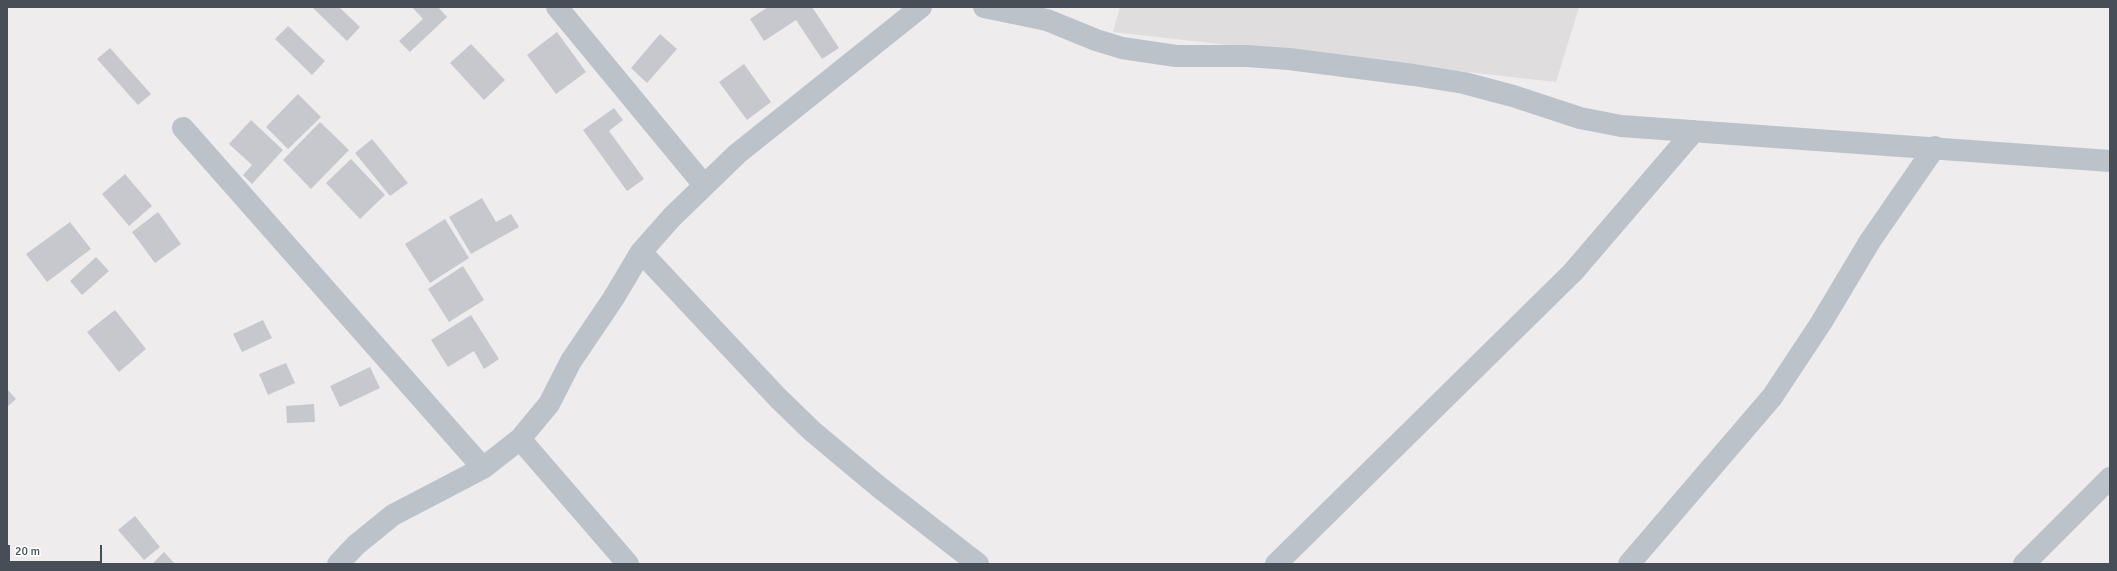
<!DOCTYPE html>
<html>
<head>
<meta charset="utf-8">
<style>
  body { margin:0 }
  #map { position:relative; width:2117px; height:571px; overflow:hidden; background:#eeecec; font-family:Signika,sans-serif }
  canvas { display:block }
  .frame { position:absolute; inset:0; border:8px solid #474e57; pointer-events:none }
  .scale { position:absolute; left:8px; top:545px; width:94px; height:18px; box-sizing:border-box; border:2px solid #474e57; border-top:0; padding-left:5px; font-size:12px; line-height:14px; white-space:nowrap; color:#474e57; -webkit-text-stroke:3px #fff; paint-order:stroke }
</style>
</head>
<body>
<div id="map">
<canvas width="2117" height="571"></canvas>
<div class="frame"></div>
<div class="scale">20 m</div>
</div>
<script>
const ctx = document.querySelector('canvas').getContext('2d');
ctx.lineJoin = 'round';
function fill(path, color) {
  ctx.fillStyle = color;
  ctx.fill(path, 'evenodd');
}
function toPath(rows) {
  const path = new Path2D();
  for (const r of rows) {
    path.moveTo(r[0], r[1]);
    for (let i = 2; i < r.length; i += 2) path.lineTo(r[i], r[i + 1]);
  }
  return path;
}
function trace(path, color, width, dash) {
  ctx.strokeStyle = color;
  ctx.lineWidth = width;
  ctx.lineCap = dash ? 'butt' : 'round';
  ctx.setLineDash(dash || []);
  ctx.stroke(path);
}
const education = toPath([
  [1120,7,1579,7,1556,82,1113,32]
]);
const building = toPath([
  [312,7,339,7,360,27,347,41],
  [412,7,438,7,447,17,410,52,399,41,423,19],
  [768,7,812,7,839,48,822,59,796,20,764,41,750,19],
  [288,26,325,61,312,75,275,39],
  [557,32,586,72,556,94,527,55],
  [660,34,677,49,647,83,631,68],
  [471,44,505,80,484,100,450,63],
  [110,48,151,94,138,105,97,59],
  [744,64,771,102,747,120,719,82],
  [298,94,321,117,288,149,266,127],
  [614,108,623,120,609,131,644,179,627,191,583,130],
  [251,120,283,150,252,184,243,175,252,165,229,144],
  [320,122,349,150,311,189,283,160],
  [372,139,408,183,390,196,355,153],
  [351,159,385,195,360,219,326,183],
  [125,174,152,206,129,226,102,194],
  [482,198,496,222,511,214,519,227,471,254,449,217],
  [158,212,181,244,155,263,132,232],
  [445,219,469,258,430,283,405,244],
  [70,222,91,249,47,282,26,254],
  [96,257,109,271,82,295,70,281],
  [463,266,484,300,449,322,428,289],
  [115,310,146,349,119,372,87,332],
  [471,315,499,359,484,369,474,351,448,367,431,340],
  [263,320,272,338,242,352,233,334],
  [286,363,295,383,268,395,259,374],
  [370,367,380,388,340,407,330,386],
  [7,389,16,399,7,407],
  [314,404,315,422,287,423,286,406],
  [135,516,160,547,144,560,118,530],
  [164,552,175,564,152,564]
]);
const street = toPath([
  [557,7,704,185],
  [984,7,1047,20,1096,40,1122,48,1176,56,1246,56,1289,59,1414,75,1464,83,1513,96,1580,118,1621,126,2110,161],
  [183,128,483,468],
  [641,252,778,398,812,431,879,487,978,564],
  [520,439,628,564],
  [338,564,356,545,393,515,483,468,520,439,549,404,571,361,613,299,641,252,672,217,737,154,921,7],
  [1276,564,1573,272,1694,131],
  [1629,564,1772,397,1821,323,1870,241,1935,147],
  [2024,564,2110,478]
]);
fill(education, '#dfdddd');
fill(building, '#c7c8ce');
trace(street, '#bcc2ca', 22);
</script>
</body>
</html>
